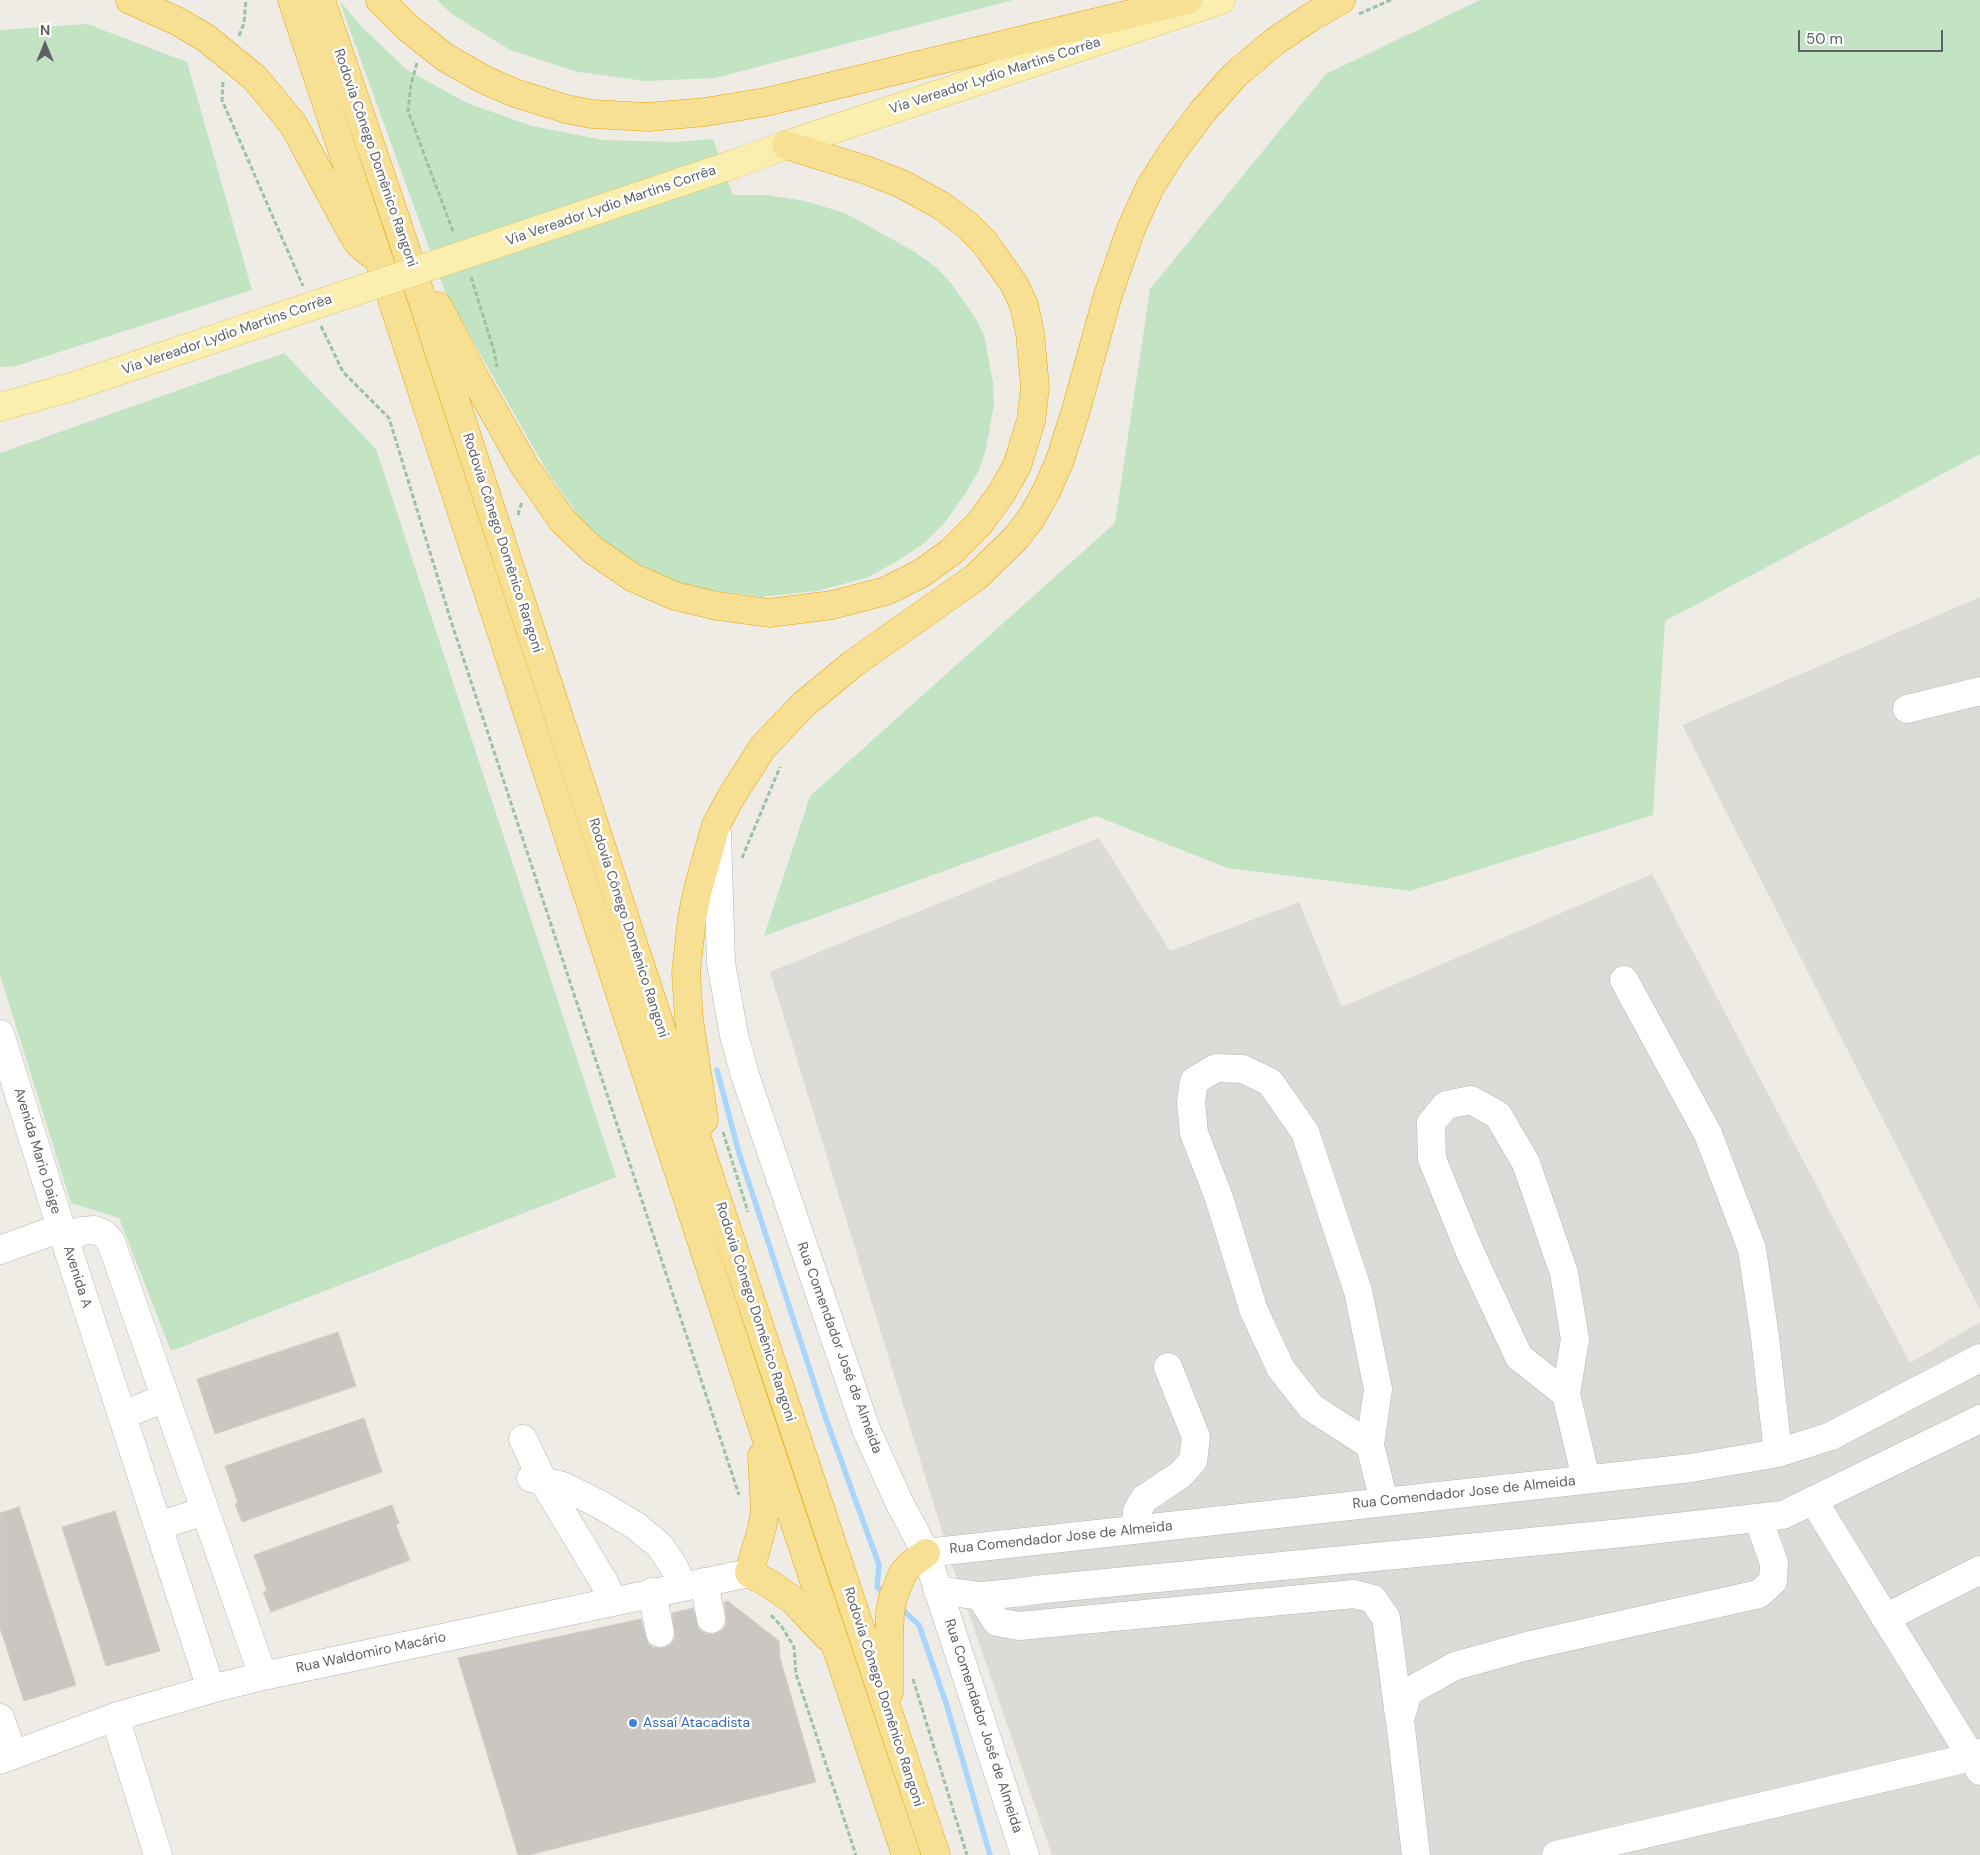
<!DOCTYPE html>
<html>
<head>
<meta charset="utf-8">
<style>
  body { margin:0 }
  #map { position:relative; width:1980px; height:1855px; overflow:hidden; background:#eeece5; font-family:"DM Sans",sans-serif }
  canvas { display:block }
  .north { position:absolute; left:20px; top:20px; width:50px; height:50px; -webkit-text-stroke:4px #fff; paint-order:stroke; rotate:0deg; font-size:14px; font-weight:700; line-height:20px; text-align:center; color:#5d6064 }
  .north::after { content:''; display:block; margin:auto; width:18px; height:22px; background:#5d6064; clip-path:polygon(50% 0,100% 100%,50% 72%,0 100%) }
  .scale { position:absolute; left:1798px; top:30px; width:145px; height:22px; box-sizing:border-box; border:2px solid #5d6064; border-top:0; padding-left:6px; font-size:15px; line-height:18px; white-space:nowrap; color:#5d6064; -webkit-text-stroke:4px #fff; paint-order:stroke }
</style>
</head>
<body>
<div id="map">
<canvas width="1980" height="1855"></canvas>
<div class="north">N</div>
<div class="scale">50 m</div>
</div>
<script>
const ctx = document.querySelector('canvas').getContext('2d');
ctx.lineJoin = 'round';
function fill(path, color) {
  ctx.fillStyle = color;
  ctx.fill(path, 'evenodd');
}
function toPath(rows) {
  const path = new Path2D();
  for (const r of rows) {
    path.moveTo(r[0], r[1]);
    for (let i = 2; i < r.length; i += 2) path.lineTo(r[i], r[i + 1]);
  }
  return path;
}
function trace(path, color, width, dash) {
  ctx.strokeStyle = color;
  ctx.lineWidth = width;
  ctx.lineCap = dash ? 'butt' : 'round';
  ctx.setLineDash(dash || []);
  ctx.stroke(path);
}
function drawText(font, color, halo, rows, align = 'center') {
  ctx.font = font + ' "DM Sans",sans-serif';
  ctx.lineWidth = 5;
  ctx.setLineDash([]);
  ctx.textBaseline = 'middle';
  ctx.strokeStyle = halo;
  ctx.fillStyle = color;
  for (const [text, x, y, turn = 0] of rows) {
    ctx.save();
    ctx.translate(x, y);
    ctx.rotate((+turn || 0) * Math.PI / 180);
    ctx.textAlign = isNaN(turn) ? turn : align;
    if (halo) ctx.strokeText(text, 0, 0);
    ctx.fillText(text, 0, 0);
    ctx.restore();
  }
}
const industrial = toPath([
  [1980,597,1980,1310,1682,725],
  [1099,838,1170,951,1299,902,1342,1007,1652,874,1910,1363,1980,1322,1980,1855,1052,1855,953,1567,770,972]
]);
const green = toPath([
  [339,0,361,26,407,70,467,103,532,126,603,140,676,142,713,139,733,195,768,195,805,201,845,213,915,252,937,268,951,283,976,319,984,335,993,382,994,404,986,449,979,470,965,494,946,521,923,544,896,562,866,578,817,591,761,597,715,591,678,583,640,566,606,542,579,517,545,468,445,292],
  [437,0,1013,0,715,78,646,81,578,72,510,50,452,14],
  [1480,0,1980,0,1980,454,1665,621,1653,815,1410,891,1227,868,1096,816,764,936,810,796,1115,523,1150,289,1326,74],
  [87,24,187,62,252,290,16,366,0,367,0,30],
  [284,353,376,449,616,1177,171,1351,119,1218,71,1203,0,975,0,453]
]);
const stream = toPath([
  [717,1070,739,1153,826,1419,879,1565,877,1587,882,1591],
  [903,1610,919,1625,947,1706,990,1855]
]);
const building = toPath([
  [338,1332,356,1386,215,1434,197,1379,338,1332],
  [364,1418,382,1472,242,1522,235,1504,238,1503,225,1466,364,1418],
  [392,1505,399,1523,396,1525,410,1560,271,1612,263,1592,267,1591,254,1555,392,1505],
  [19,1507,76,1685,24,1701,0,1628,0,1513,19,1507],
  [115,1511,160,1651,106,1666,62,1527,115,1511],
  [728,1601,779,1641,780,1658,816,1782,529,1855,518,1855,458,1658,641,1619,648,1643,654,1648,663,1648,671,1644,675,1638,672,1613,693,1608,699,1629,706,1634,714,1634,721,1631,726,1625,726,1616,724,1602,728,1601]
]);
const path = toPath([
  [1359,14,1391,0],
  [239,36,244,23,246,0],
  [417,63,411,84,408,111,454,234],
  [223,82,222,100,303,286],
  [471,277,494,351,497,367],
  [321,326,343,372,389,418,451,621,739,1495],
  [518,515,522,502],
  [742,858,780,767],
  [723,1132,748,1212],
  [771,1615,782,1627,794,1647,796,1674,856,1855],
  [913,1679,967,1855]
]);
const minor = toPath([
  [1907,709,1980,691],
  [717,834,721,963,734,1035,745,1075,866,1429,899,1502,926,1553,1025,1855],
  [1624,980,1708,1134,1752,1249,1765,1337,1778,1453],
  [0,1034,61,1228,211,1689],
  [65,1239,82,1231,94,1230,104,1234,111,1242,263,1676],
  [0,1250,61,1228],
  [1566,1394,1519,1357,1470,1252,1432,1159,1431,1123,1446,1105,1471,1100,1498,1115,1526,1163,1564,1273,1575,1339,1566,1394,1586,1479],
  [122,1415,166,1398],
  [523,1439,543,1481,604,1582,612,1601],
  [1370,1445,1311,1407,1281,1369,1254,1311,1219,1198,1194,1133,1191,1102,1194,1081,1216,1068,1243,1069,1270,1082,1305,1132,1358,1291,1378,1389,1370,1445,1384,1502],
  [531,1478,563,1486,601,1505,636,1526,660,1546,674,1567,683,1586],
  [1813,1500,1980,1771],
  [158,1526,205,1511],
  [1135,1530,1137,1511,1144,1499,1180,1475,1193,1461,1196,1437,1168,1367],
  [926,1553,1691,1468,1778,1453,1831,1436,1980,1358],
  [704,1582,711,1619],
  [937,1590,980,1596,1014,1593,1044,1589,1633,1532,1783,1515,1980,1419],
  [652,1592,660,1633],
  [980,1596,997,1622,1019,1626,1354,1594,1373,1599,1386,1618,1399,1716],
  [1885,1618,1980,1570],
  [115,1717,158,1855],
  [0,1718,13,1754],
  [0,1760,115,1717,211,1689,263,1676,749,1573],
  [1416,1855,1400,1720,1408,1692,1455,1666,1527,1646,1759,1594,1773,1581,1774,1563,1758,1518],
  [1556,1855,1972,1757,1980,1753]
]);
const major = toPath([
  [734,164,786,145,1221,0],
  [0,407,71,387]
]);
const highway = toPath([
  [130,0,177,21,206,38,255,78,293,124,347,224,358,243,370,253],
  [292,0,379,260,759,1416,906,1855],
  [321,0,399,229,712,1184,936,1855],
  [380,0,408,28,446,58,485,80,515,93,566,109,592,114,648,117,705,112,766,102,1188,0],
  [438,306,478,384,525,467,562,520,593,550,632,577,675,596,717,606,769,613,832,605,886,591,922,573,952,551,979,524,1001,494,1017,466,1031,421,1035,387,1030,333,1024,305,1014,284,985,243,967,225,942,206,902,184,866,170,786,145],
  [704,1120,689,1019,686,973,692,918,698,889,716,825,731,797,763,747,804,704,854,663,976,577,1016,538,1032,517,1047,490,1060,460,1076,410,1108,295,1131,229,1150,187,1173,151,1203,111,1235,75,1274,42,1311,17,1341,0],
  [762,1456,765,1511,762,1528,749,1573,770,1584,794,1601,828,1637],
  [889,1692,889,1638,890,1613,893,1597,903,1573,910,1565,926,1553]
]);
const majorBridge = toPath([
  [71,387,734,164]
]);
const markers = [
  [633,1723,5,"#3f7fe0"]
];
const streetNames = [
  ["Via Vereador Lydio Martins Corrêa",995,76,-18],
  ["Rodovia Cônego Domênico Rangoni",375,158,71],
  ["Via Vereador Lydio Martins Corrêa",611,206,-19],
  ["Via Vereador Lydio Martins Corrêa",227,335,-19],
  ["Rodovia Cônego Domênico Rangoni",502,543,72],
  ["Rodovia Cônego Domênico Rangoni",628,928,72],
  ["Avenida Mario Daige",37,1151,73],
  ["Avenida A",77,1277,72],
  ["Rodovia Cônego Domênico Rangoni",755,1312,72],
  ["Rua Comendador José de Almeida",839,1348,70],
  ["Rua Comendador Jose de Almeida",1464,1493,-6],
  ["Rua Comendador Jose de Almeida",1061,1538,-6],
  ["Rua Waldomiro Macário",371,1653,-12],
  ["Rodovia Cônego Domênico Rangoni",883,1697,72],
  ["Rua Comendador José de Almeida",983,1726,72]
];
const shopNames = [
  ["Assaí Atacadista",643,1723]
];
fill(industrial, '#dddbd7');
fill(green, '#c3e4c3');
trace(stream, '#a9d6fa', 5.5);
fill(building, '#cac7c2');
trace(building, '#d3cec4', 1);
trace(minor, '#b2b5b9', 29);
trace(major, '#e9c663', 29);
trace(highway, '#e6a50d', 29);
trace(path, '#9bc2a7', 3, [5, 2.5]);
trace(minor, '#fff', 28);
trace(major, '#faefae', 28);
trace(highway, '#f7df93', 28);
trace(majorBridge, '#e9c663', 29, []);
trace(majorBridge, '#faefae', 28);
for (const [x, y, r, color] of markers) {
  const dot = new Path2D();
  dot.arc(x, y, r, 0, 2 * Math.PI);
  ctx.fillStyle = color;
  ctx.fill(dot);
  trace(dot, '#fff', 2);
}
drawText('14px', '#5d6064', '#fff', streetNames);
drawText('14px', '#366cbe', '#fff', shopNames, 'left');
</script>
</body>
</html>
